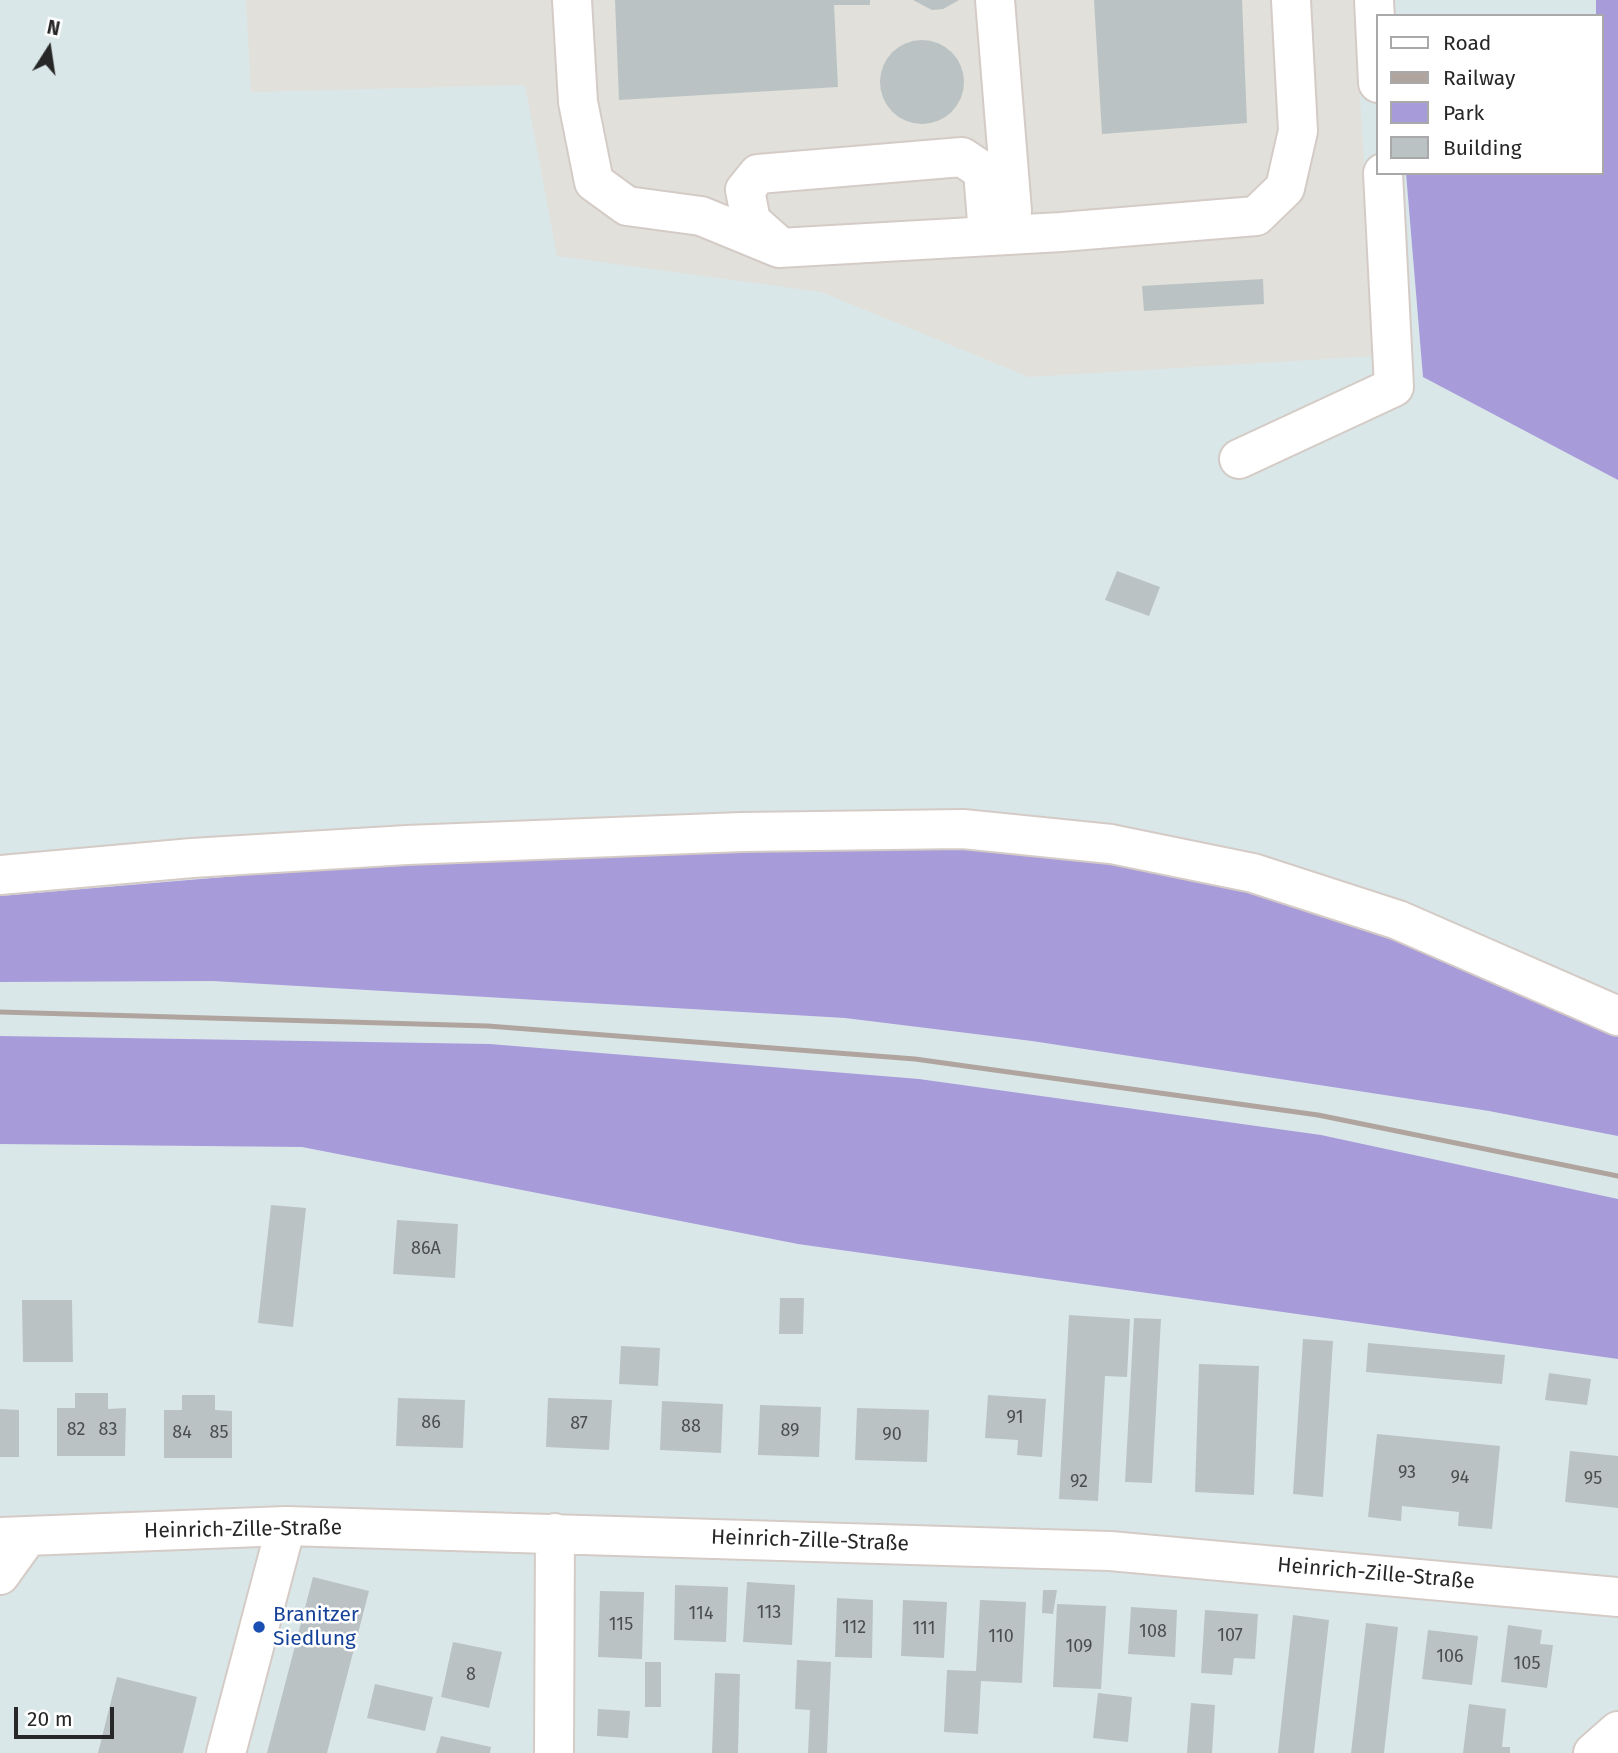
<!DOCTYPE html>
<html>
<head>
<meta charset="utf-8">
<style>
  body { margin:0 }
  #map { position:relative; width:1618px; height:1753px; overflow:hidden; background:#dae7e9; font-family:"Fira Sans",sans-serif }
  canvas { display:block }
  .legend { position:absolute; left:1376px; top:14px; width:228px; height:161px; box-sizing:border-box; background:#fff; border:2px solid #a9a9a9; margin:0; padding:9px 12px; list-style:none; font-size:21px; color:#272727 }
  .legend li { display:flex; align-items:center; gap:14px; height:35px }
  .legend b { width:35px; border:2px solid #a9a9a9 }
  .north { position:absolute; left:14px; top:14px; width:70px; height:70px; -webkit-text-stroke:5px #fff; paint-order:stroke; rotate:12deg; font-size:19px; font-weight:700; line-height:28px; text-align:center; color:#272727 }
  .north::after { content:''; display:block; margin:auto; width:24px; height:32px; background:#272727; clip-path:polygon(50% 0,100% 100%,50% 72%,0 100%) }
  .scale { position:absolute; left:14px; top:1707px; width:100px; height:32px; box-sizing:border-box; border:4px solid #272727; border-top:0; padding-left:9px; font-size:21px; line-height:24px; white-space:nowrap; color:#272727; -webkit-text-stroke:5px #fff; paint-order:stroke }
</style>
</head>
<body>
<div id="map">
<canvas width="1618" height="1753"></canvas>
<ul class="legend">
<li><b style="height:9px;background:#fff"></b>Road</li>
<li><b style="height:9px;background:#b0a59e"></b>Railway</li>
<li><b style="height:19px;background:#a89bda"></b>Park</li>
<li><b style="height:19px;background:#bac2c4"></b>Building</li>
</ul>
<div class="north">N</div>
<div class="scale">20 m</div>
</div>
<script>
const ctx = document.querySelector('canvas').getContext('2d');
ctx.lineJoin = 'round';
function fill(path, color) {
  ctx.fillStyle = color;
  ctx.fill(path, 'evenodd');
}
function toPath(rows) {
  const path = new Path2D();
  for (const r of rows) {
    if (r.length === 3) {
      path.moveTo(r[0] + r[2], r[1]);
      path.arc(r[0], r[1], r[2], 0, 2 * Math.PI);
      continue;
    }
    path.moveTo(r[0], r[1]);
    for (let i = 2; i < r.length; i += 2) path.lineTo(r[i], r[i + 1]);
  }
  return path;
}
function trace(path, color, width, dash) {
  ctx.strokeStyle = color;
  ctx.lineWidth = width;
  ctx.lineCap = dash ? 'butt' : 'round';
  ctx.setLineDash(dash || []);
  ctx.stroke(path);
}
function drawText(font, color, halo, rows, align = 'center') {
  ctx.font = font + ' "Fira Sans",sans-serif';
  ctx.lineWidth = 5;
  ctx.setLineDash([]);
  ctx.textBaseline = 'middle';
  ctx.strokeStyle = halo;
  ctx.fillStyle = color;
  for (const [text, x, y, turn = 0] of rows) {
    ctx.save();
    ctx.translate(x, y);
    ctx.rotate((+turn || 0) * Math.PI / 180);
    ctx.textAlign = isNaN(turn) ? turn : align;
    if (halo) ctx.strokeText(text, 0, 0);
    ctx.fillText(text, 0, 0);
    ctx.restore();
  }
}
const industrial = toPath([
  [246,0,1354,0,1376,356,1029,377,821,292,557,256,525,85,251,92]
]);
const green = toPath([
  [1596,0,1618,0,1618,480,1423,377,1406,173,1602,173,1602,16,1596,16],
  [763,843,1004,844,1254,882,1618,1026,1618,1136,1489,1111,1032,1041,845,1018,213,981,0,982,0,896,425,860],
  [0,1036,490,1044,919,1079,1321,1135,1618,1199,1618,1359,798,1244,302,1147,0,1144]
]);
const building = toPath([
  [615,0,870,0,870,5,834,5,838,87,619,100],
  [913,0,959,0,943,9,932,10],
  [1094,0,1242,0,1247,123,1102,134],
  [922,82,42],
  [1263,279,1264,304,1144,311,1142,286],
  [1117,571,1160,587,1149,616,1105,600],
  [271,1205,306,1208,293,1327,258,1323],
  [397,1220,458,1224,455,1278,393,1274],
  [780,1298,804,1298,803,1334,779,1334],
  [22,1300,72,1300,73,1362,23,1362],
  [1069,1315,1130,1319,1127,1377,1105,1376,1098,1501,1059,1499],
  [1134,1318,1161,1319,1152,1483,1125,1482],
  [1303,1339,1333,1341,1323,1497,1293,1494],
  [1368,1343,1505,1355,1502,1384,1366,1372],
  [621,1346,660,1348,658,1386,619,1384],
  [1199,1364,1259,1366,1254,1495,1195,1492],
  [1549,1373,1591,1379,1587,1405,1545,1400],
  [75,1393,108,1393,108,1409,126,1408,125,1456,57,1456,57,1408,75,1408],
  [182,1395,215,1395,215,1410,232,1411,232,1458,164,1458,164,1410,182,1410],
  [988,1395,1046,1399,1042,1457,1017,1455,1018,1440,985,1438],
  [398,1398,465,1400,463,1448,396,1446],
  [548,1398,612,1400,609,1450,546,1447],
  [662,1401,723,1404,721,1453,660,1450],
  [760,1405,821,1407,819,1457,758,1455],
  [857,1408,929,1410,927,1462,855,1460],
  [0,1409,19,1410,19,1457,0,1457],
  [1377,1434,1500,1446,1492,1529,1458,1526,1459,1512,1402,1506,1401,1521,1368,1517],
  [1570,1451,1618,1456,1618,1508,1565,1502],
  [313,1577,369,1591,327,1753,267,1753],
  [747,1582,795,1585,792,1645,743,1642],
  [675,1585,728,1587,726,1642,674,1640],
  [1043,1590,1057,1590,1053,1614,1042,1613],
  [600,1591,644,1592,642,1659,598,1657],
  [837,1598,873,1600,872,1658,835,1657],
  [903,1600,947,1602,944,1658,901,1656],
  [980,1600,1026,1602,1022,1683,981,1681,978,1734,944,1732,947,1670,976,1671],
  [1057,1604,1106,1606,1101,1689,1053,1687],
  [1131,1607,1177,1610,1175,1657,1128,1654],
  [1205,1610,1258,1614,1255,1659,1234,1658,1232,1675,1201,1673],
  [1293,1615,1329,1620,1314,1753,1278,1753],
  [1366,1623,1398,1627,1384,1753,1351,1753],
  [1508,1625,1542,1630,1540,1644,1553,1645,1547,1688,1501,1682],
  [1428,1630,1478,1636,1472,1685,1422,1679],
  [453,1642,502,1652,489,1708,441,1697],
  [797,1660,831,1662,827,1753,808,1753,810,1710,795,1709],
  [645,1662,661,1662,661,1707,645,1707],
  [715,1673,740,1674,738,1753,712,1753],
  [117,1677,197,1697,183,1753,98,1753],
  [375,1684,433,1697,425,1731,367,1718],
  [1098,1693,1132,1697,1128,1742,1093,1738],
  [1191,1703,1215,1705,1212,1753,1187,1753],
  [1469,1704,1506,1709,1502,1747,1510,1747,1510,1753,1463,1753],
  [598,1709,630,1711,628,1738,597,1736],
  [441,1736,491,1747,490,1753,436,1753]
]);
const minor = toPath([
  [572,0,578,102,594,182,627,206,701,216,779,248,1061,232,1256,216,1285,188,1298,131,1291,0],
  [995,0,1012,211],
  [1374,0,1378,83],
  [778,245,751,221,745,190,758,174,962,157,983,171,988,235],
  [1239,459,1394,387,1383,173],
  [0,875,192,858,407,845,742,832,963,829,1111,844,1253,873,1398,920,1618,1016],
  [0,1537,286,1526,1110,1551,1618,1597],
  [0,1575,28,1536],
  [226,1753,286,1526],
  [554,1753,555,1533],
  [1593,1753,1618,1731]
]);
const rail = toPath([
  [0,1012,488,1026,915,1059,1318,1115,1618,1176]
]);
const markers = [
  [259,1627,7,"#1a4fb4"]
];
const numberNames = [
  ["86A",426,1249],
  ["91",1015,1418],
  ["86",431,1423],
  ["87",579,1424],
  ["88",691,1427],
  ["82",76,1430],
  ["83",108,1430],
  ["89",790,1431],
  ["84",182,1433],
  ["85",219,1433],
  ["90",892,1435],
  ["93",1407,1473],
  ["94",1460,1478],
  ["95",1593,1479],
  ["92",1079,1482],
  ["113",769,1613],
  ["114",701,1614],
  ["115",621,1625],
  ["112",854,1628],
  ["111",924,1629],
  ["108",1153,1632],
  ["107",1230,1636],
  ["110",1001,1637],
  ["109",1079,1647],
  ["106",1450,1657],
  ["105",1527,1664],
  ["8",471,1675]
];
const streetNames = [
  ["Heinrich-Zille-Straße",243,1530,-1],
  ["Heinrich-Zille-Straße",810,1541,2],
  ["Heinrich-Zille-Straße",1376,1574,5]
];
const transitNames = [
  ["Branitzer",273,1615],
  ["Siedlung",273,1639]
];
fill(industrial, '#e1e0da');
fill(green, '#a89bda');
fill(building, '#bac2c4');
trace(minor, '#d4cbc6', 42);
trace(minor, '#fff', 38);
trace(rail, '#b0a59e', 5);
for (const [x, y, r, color] of markers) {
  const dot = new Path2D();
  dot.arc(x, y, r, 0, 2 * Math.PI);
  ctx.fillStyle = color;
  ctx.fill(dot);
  trace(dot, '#fff', 2.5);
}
drawText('18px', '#4c4e4e', null, numberNames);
drawText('21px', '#272727', '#fff', streetNames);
drawText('21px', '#164399', '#fff', transitNames, 'left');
</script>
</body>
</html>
